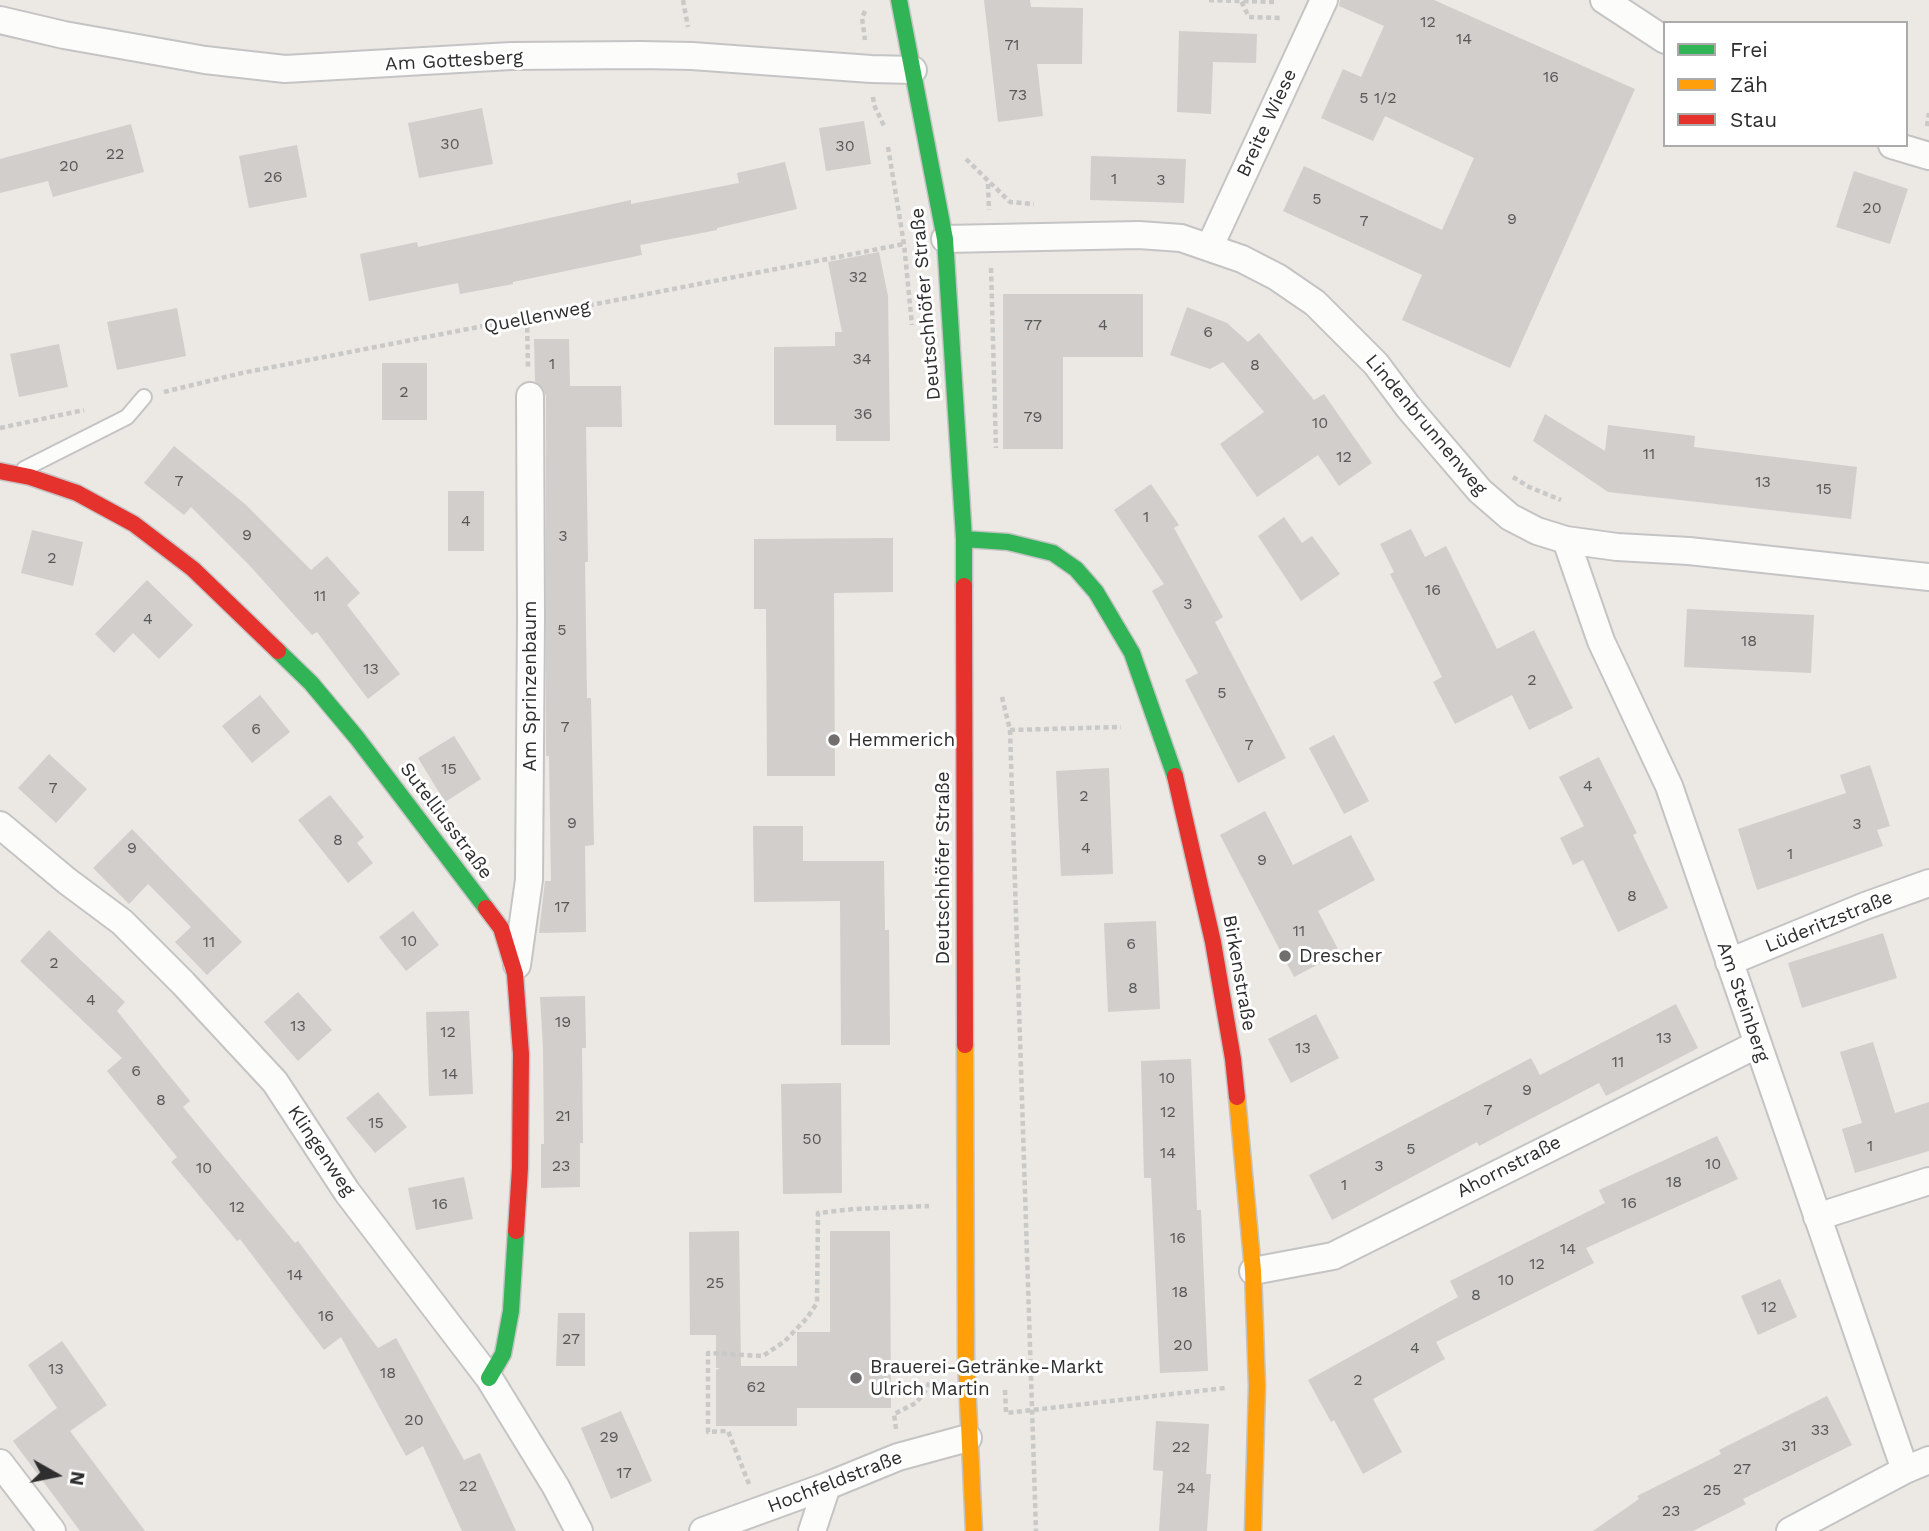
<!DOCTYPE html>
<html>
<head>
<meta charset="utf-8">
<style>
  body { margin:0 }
  #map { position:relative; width:1929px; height:1531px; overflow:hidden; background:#ece8e4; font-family:"Work Sans",sans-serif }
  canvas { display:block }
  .legend { position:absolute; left:1663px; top:21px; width:245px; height:126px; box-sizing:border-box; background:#fff; border:2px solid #ababab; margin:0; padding:9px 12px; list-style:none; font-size:21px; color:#2e2e2e }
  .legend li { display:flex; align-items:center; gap:14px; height:35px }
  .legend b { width:35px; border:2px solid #ababab }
  .north { position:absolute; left:21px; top:1440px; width:70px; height:70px; -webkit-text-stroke:5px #fff; paint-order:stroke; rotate:99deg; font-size:19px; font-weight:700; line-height:28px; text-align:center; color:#2e2e2e }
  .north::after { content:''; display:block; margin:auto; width:24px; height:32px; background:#2e2e2e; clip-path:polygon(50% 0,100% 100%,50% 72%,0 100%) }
</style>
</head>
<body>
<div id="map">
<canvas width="1929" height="1531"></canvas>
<ul class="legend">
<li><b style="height:9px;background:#30b455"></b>Frei</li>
<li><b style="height:9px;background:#ff9f0a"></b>Zäh</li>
<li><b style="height:9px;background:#e5322d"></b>Stau</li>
</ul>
<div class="north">N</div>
</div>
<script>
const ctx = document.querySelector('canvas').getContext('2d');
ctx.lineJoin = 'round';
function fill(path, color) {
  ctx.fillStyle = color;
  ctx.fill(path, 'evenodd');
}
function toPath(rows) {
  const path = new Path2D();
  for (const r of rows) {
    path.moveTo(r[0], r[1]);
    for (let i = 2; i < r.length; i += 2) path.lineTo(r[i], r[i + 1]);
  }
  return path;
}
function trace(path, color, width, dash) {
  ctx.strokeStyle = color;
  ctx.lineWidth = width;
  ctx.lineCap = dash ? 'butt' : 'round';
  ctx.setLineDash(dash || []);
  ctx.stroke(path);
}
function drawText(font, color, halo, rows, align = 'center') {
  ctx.font = font + ' "Work Sans",sans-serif';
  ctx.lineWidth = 6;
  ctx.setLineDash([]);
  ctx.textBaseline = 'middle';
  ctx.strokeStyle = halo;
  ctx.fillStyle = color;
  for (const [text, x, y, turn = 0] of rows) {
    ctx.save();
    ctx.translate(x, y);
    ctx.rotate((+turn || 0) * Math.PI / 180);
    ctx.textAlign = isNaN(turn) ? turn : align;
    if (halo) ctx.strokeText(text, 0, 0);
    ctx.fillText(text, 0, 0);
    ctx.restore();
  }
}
const building = toPath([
  [984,0,1030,0,1031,7,1083,8,1082,64,1037,64,1043,116,998,122],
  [1340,0,1434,0,1635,89,1510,368,1402,320,1422,275,1283,211,1304,166,1442,230,1474,158,1385,116,1373,141,1321,118,1343,69,1361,77,1384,26,1339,6],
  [1179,31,1257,34,1256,63,1213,62,1211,114,1177,112],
  [482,108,493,164,419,178,408,123],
  [864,121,871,164,826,171,819,128],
  [131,124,144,172,53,197,48,181,0,193,0,159],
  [297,145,307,197,249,208,239,156],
  [1091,156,1186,159,1184,203,1090,200],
  [785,162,797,209,717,228,717,230,640,245,642,255,513,282,513,284,460,294,458,283,369,301,360,254,417,242,418,247,631,200,631,204,739,183,737,173],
  [1854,171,1908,189,1890,244,1836,227],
  [879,252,888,296,890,441,836,441,836,425,774,425,774,347,835,346,835,332,842,332,828,262],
  [1003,294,1143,294,1143,357,1063,357,1063,449,1003,449],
  [1187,307,1227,323,1248,342,1259,333,1314,400,1324,394,1372,463,1339,486,1318,455,1257,497,1220,444,1264,412,1223,362,1210,369,1170,355],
  [177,308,186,356,117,370,107,322],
  [534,339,569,339,570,386,621,386,622,427,586,427,588,562,585,562,587,698,591,698,594,845,585,846,586,932,539,933,545,881,551,881,549,756,546,756,546,396,543,388,535,381],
  [59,344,68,387,19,397,10,354],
  [382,363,427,363,427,420,382,420],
  [1545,414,1605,451,1608,425,1695,436,1694,447,1857,467,1851,519,1608,492,1533,441],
  [174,446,245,504,311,570,327,556,360,593,347,605,400,674,368,699,317,632,312,635,250,566,191,507,184,515,144,483],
  [1151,484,1179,525,1174,528,1223,617,1215,622,1286,758,1238,783,1185,680,1198,673,1152,591,1164,584,1114,510],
  [448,491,484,491,484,551,448,551],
  [1284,517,1302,543,1312,536,1340,574,1301,601,1258,536],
  [1411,529,1425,557,1446,546,1497,649,1534,630,1573,708,1529,730,1512,695,1455,724,1433,682,1442,677,1390,574,1394,572,1380,544],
  [32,530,83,542,73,586,21,573],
  [893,538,893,592,834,593,835,776,767,776,766,609,754,609,754,539],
  [147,580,193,625,159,659,133,633,114,653,95,634],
  [1687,609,1814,615,1811,673,1684,667],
  [260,695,290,732,252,763,222,726],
  [1334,735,1369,801,1344,814,1309,748],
  [454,736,481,779,445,802,418,758],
  [49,754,87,789,56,823,18,788],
  [1599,757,1637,833,1633,835,1668,908,1618,932,1583,860,1573,865,1560,838,1584,826,1559,777],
  [1870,765,1890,826,1877,830,1883,846,1757,890,1738,829,1846,793,1840,775],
  [1109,768,1113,874,1061,876,1056,771],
  [330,795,364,837,357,843,373,863,348,883,298,820],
  [1265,811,1293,865,1351,835,1375,880,1318,911,1340,953,1294,977,1220,835],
  [753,826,803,826,803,861,884,861,885,930,889,930,890,1045,841,1045,840,901,754,902],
  [132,829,242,942,207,975,175,942,191,927,148,884,129,904,93,868],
  [413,911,439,945,406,971,379,937],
  [1156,921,1160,1009,1108,1012,1104,923],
  [49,930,125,1002,117,1011,190,1101,183,1107,295,1243,298,1241,378,1348,396,1338,464,1460,480,1453,516,1531,462,1531,423,1446,406,1456,341,1337,324,1350,240,1239,237,1241,171,1162,177,1157,107,1071,122,1058,20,961],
  [1883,933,1897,978,1802,1008,1788,963],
  [298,992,332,1030,298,1061,264,1022],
  [585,996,586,1048,582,1048,583,1143,580,1143,580,1187,541,1188,541,1144,544,1144,543,1048,540,997],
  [1676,1004,1698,1048,1606,1096,1599,1083,1479,1146,1477,1142,1332,1220,1309,1175,1531,1058,1540,1075],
  [469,1011,473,1094,429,1096,426,1012],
  [1316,1014,1339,1058,1291,1083,1268,1039],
  [1873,1042,1895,1113,1929,1102,1929,1151,1855,1173,1842,1129,1862,1123,1840,1052],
  [1191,1059,1197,1210,1201,1210,1208,1371,1160,1373,1151,1178,1144,1178,1141,1061],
  [841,1083,842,1193,783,1194,781,1084],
  [378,1092,407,1127,375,1153,346,1118],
  [1717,1136,1738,1179,1586,1248,1594,1263,1436,1342,1445,1359,1373,1399,1402,1452,1363,1474,1334,1420,1331,1422,1308,1380,1458,1297,1450,1281,1605,1203,1599,1190],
  [464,1177,473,1219,416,1230,408,1188],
  [739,1231,741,1366,797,1366,797,1332,830,1332,830,1231,890,1231,891,1408,797,1408,797,1426,716,1426,716,1370,720,1368,716,1368,716,1335,690,1335,689,1232],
  [1780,1279,1797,1317,1758,1335,1741,1296],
  [558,1313,585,1313,585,1366,556,1366],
  [62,1341,107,1405,70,1431,145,1531,80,1531,13,1441,57,1408,28,1365],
  [1827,1396,1852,1445,1743,1499,1746,1504,1693,1531,1593,1531,1639,1499,1637,1496,1721,1454,1719,1450],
  [621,1411,652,1481,611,1499,581,1428],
  [1156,1421,1209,1424,1206,1474,1211,1474,1207,1531,1159,1531,1163,1471,1153,1470]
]);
const path = toPath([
  [683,0,688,27],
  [1209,0,1241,1],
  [1274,2,1241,1,1249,17,1282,18],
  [865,11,862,18,865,40],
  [873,97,874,105,885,128],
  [1927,126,1929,113],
  [888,147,904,244,912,325],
  [966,159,1010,202,1034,204],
  [988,184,989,210],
  [991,268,996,448],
  [527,319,528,368],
  [164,392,242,373,904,244],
  [0,428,84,410],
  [1513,477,1529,487,1561,500],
  [1002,697,1010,730,1036,1531],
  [1010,730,1121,727],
  [1005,1390,1006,1413,1225,1388],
  [896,1429,894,1414,916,1403,927,1389,929,1382],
  [749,1484,728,1431,708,1432,708,1353,763,1356,785,1341,807,1318,817,1303,818,1213,854,1209,929,1206]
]);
const lane = toPath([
  [24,469,127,417,144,397]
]);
const street = toPath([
  [1604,0,1665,40],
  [0,20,64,35,205,60,285,69,511,56,640,55,692,56,871,69,913,70],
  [1892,145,1929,156],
  [945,239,1139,235,1181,238,1242,259,1277,277,1315,303,1376,364,1409,408,1480,491,1510,517,1537,531,1566,540,1617,547,1689,551,1929,577],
  [1210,246,1324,0],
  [1566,540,1601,641,1669,786,1905,1470],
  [0,825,67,881,122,922,183,983,275,1082,347,1192,489,1378,556,1487,579,1531],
  [1729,962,1865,906,1929,883],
  [517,965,529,880,531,618,530,396],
  [1817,1217,1929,1181],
  [1253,1271,1333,1256,1758,1044],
  [0,1463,52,1531],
  [703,1531,827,1486,898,1457,968,1438],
  [812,1531,827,1486],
  [1790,1531,1905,1470,1929,1460]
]);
const fast = toPath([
  [899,0,945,239,964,539,964,586],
  [964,539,1008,542,1053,553,1076,569,1096,592,1132,653,1175,776],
  [278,651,311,683,357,738,486,908],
  [489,1378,503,1354,511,1311,516,1231]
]);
const slow = toPath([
  [965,1045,966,1359,974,1531],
  [1237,1097,1253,1271,1257,1386,1253,1531]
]);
const jam = toPath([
  [0,471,30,477,77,493,134,524,193,569,278,651],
  [964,586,965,1045],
  [1175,776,1213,942,1233,1059,1237,1097],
  [486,908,501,928,515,974,521,1054,520,1168,516,1231]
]);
const markers = [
  [834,740,7,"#706f6e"],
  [1285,956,7,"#706f6e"],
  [856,1378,7,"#706f6e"]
];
const numberNames = [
  ["12",1428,22],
  ["14",1464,39],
  ["71",1012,45],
  ["16",1551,77],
  ["73",1018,95],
  ["5 1/2",1378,98],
  ["30",450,144],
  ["30",845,146],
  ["22",115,154],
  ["20",69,166],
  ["26",273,177],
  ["1",1114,179],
  ["3",1161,180],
  ["5",1317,199],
  ["20",1872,208],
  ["9",1512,219],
  ["7",1364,221],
  ["32",858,277],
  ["77",1033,325],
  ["4",1103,325],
  ["6",1208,332],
  ["34",862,359],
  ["1",552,364],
  ["8",1255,365],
  ["2",404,392],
  ["36",863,414],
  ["79",1033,417],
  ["10",1320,423],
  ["11",1649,454],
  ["12",1344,457],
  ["7",179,481],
  ["13",1763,482],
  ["15",1824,489],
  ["1",1146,517],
  ["4",466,521],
  ["9",247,535],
  ["3",563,536],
  ["2",52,558],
  ["16",1433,590],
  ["11",320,596],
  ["3",1188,604],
  ["4",148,619],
  ["5",562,630],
  ["18",1749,641],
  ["13",371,669],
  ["2",1532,680],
  ["5",1222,693],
  ["7",565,727],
  ["6",256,729],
  ["7",1249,745],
  ["15",449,769],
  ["4",1588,786],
  ["7",53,788],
  ["2",1084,796],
  ["9",572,823],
  ["3",1857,824],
  ["8",338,840],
  ["9",132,848],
  ["4",1086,848],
  ["1",1790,854],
  ["9",1262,860],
  ["8",1632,896],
  ["17",562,907],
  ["11",1299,931],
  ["10",409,941],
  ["11",209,942],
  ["6",1131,944],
  ["2",54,963],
  ["8",1133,988],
  ["4",91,1000],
  ["19",563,1022],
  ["13",298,1026],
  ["12",448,1032],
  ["13",1664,1038],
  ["13",1303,1048],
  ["11",1618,1062],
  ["6",136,1071],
  ["14",450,1074],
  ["10",1167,1078],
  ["9",1527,1090],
  ["8",161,1100],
  ["7",1488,1110],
  ["12",1168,1112],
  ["21",563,1116],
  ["15",376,1123],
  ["50",812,1139],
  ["1",1870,1146],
  ["5",1411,1149],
  ["14",1168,1153],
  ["10",1713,1164],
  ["23",561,1166],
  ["3",1379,1166],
  ["10",204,1168],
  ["18",1674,1182],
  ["1",1344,1185],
  ["16",1629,1203],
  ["16",440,1204],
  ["12",237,1207],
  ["16",1178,1238],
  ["14",1568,1249],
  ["12",1537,1264],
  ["14",295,1275],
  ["10",1506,1280],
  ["25",715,1283],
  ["18",1180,1292],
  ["8",1476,1295],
  ["12",1769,1307],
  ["16",326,1316],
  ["27",571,1339],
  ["20",1183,1345],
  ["4",1415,1348],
  ["13",56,1369],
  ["18",388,1373],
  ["2",1358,1380],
  ["62",756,1387],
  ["20",414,1420],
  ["33",1820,1430],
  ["29",609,1437],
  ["31",1789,1446],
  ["22",1181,1447],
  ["27",1742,1469],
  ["17",624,1473],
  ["22",468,1486],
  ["24",1186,1488],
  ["25",1712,1490],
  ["23",1671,1511]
];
const streetNames = [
  ["Am Gottesberg",454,61,-3],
  ["Breite Wiese",1267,123,-65],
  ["Deutschhöfer Straße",926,304,-95],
  ["Quellenweg",537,317,-11],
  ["Lindenbrunnenweg",1426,425,50],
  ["Am Sprinzenbaum",530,686,-90],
  ["Sutelliusstraße",446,821,53],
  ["Deutschhöfer Straße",943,868,-90],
  ["Lüderitzstraße",1829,922,-22],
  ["Birkenstraße",1239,973,80],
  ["Am Steinberg",1743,1002,71],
  ["Klingenweg",321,1151,56],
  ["Ahornstraße",1509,1167,-27],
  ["Hochfeldstraße",835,1482,-21]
];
const poiNames = [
  ["Hemmerich",848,740],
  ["Drescher",1299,956],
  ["Brauerei-Getränke-Markt",870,1367],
  ["Ulrich Martin",870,1389]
];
fill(building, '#d1cecb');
trace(lane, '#c5c4c5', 18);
trace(street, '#c5c4c5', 30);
trace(fast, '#c5c4c5', 19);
trace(slow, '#c5c4c5', 19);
trace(jam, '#c5c4c5', 19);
trace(path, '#c9c9c8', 4.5, [5, 3.5]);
trace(lane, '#fcfcfb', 14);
trace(street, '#fcfcfb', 26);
trace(fast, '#30b455', 16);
trace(slow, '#ff9f0a', 16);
trace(jam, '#e5322d', 16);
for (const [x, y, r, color] of markers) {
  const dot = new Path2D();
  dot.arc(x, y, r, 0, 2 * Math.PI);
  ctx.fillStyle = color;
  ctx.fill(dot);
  trace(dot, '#fff', 2.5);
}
drawText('16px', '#585857', null, numberNames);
drawText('19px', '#2e2e2e', '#fff', streetNames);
drawText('19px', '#2e2e2e', '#fff', poiNames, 'left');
</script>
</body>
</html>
